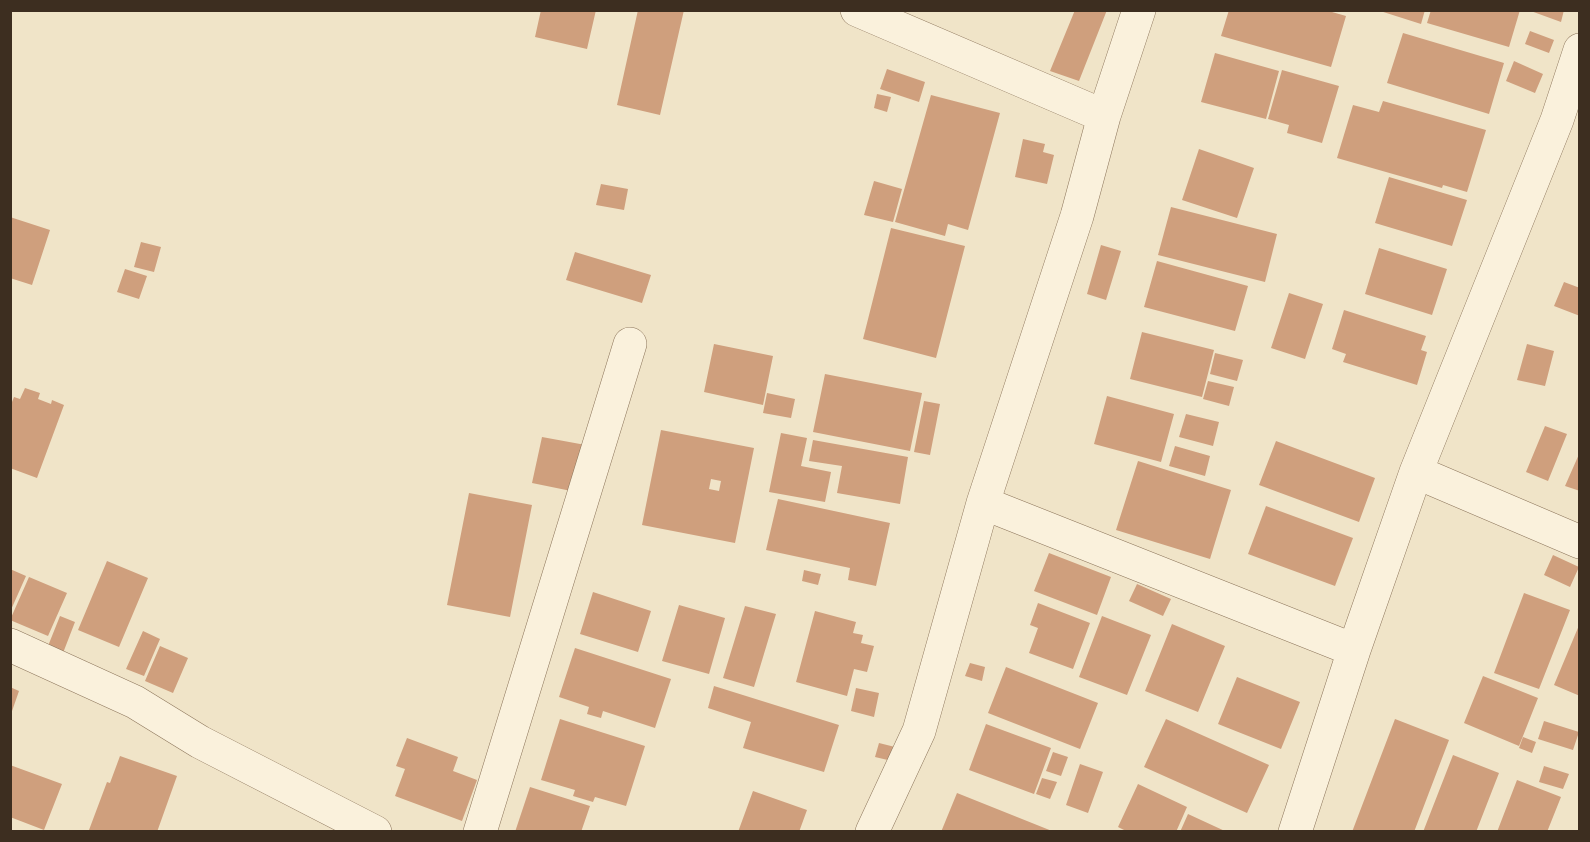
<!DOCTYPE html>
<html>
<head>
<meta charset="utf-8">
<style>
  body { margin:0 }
  #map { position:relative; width:1590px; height:842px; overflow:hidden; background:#f0e4c8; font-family:"Libre Baskerville",serif }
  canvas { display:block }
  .frame { position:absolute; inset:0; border:12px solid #3d2e20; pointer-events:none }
</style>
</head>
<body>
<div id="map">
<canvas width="1590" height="842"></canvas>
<div class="frame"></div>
</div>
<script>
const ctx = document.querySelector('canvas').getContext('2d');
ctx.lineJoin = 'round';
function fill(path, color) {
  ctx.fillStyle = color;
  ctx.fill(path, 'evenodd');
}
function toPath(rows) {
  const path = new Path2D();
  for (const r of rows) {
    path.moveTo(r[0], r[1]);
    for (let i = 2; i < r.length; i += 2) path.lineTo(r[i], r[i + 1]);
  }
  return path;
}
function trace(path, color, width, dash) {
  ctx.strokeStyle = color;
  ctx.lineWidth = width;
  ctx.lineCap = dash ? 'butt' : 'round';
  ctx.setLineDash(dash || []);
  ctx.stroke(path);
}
const building = toPath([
  [541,10,596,10,587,49,535,37],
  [638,10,684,10,660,115,617,105],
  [1075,10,1107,10,1079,81,1050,71],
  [1229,10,1325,10,1346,16,1331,67,1221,36],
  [1377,10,1425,10,1421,24],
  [1431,10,1520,10,1509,47,1427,23],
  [1528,10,1564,10,1561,22],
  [1530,31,1554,40,1549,53,1525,44],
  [1403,33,1504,63,1489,114,1387,83],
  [1215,53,1279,71,1266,119,1201,102],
  [1514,61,1543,74,1535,93,1506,81],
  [887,69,925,82,919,102,880,89],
  [1282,70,1339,86,1322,143,1287,133,1289,125,1268,119],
  [877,94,891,97,887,112,874,108],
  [931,95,1000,113,968,230,948,224,945,236,895,222],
  [1383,101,1486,130,1467,192,1443,185,1442,188,1337,158,1353,105,1379,112],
  [1023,139,1045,144,1043,152,1054,155,1047,184,1015,177],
  [1199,149,1254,168,1237,218,1182,200],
  [1389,177,1467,200,1452,246,1375,223],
  [874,181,902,189,893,222,864,215],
  [601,184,628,189,624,210,596,205],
  [1171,207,1277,234,1265,282,1158,255],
  [10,217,50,230,32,285,10,278],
  [891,228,965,246,936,358,863,339],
  [141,242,161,247,154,272,134,267],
  [1101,245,1121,251,1106,300,1087,294],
  [1379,248,1447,269,1432,315,1365,294],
  [575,252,651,275,642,303,566,280],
  [1157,261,1248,286,1235,331,1144,307],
  [125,269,147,276,139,299,117,292],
  [1564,282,1580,288,1580,316,1554,306],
  [1289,293,1323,304,1305,359,1271,348],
  [1344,310,1426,336,1421,350,1427,352,1417,385,1343,362,1346,354,1332,349],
  [1142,332,1214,350,1202,397,1130,379],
  [714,344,773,356,763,405,704,392],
  [1527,344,1554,351,1545,386,1517,380],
  [1215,353,1243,360,1237,381,1210,374],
  [825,374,922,393,910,451,813,432],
  [1208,381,1234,387,1229,406,1203,399],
  [25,388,40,393,38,399,51,404,52,400,64,405,37,478,10,468,10,407,14,397,20,399],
  [767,393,795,399,791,418,763,413],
  [1107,396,1174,414,1161,462,1094,444],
  [924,401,940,404,930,455,914,452],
  [1186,414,1219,422,1213,446,1179,437],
  [1545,426,1567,434,1548,481,1526,472],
  [661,430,754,448,735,543,642,525],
  [711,479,721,481,719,491,709,489],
  [781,433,807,438,801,466,831,472,825,502,769,492],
  [542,437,591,446,581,493,532,483],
  [813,440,908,457,900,504,837,493,842,466,809,461],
  [1276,441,1375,478,1359,522,1259,485],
  [1175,446,1210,456,1205,476,1169,466],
  [1580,452,1580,491,1565,486],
  [1138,461,1231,490,1210,559,1116,530],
  [469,493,532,505,510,617,447,605],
  [778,499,890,523,876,586,848,580,850,568,766,550],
  [1266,506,1353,538,1335,586,1248,554],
  [1049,553,1111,577,1097,615,1034,591],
  [1553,555,1579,567,1570,587,1544,575],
  [107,561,148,578,119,647,78,630],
  [10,569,26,576,10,612],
  [804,570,821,574,818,585,802,581],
  [29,577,67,593,48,636,10,620],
  [1137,584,1171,599,1163,616,1129,601],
  [593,592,651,611,638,652,580,634],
  [1524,593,1570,610,1539,689,1494,673],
  [1038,603,1090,623,1073,669,1029,653,1038,628,1030,625],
  [679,605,725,618,709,674,662,661],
  [745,606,776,614,754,687,723,678],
  [815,611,856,622,853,633,863,635,861,643,874,646,867,672,854,669,847,696,796,682],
  [60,616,75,622,63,653,48,646],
  [1102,616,1151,635,1127,695,1079,677],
  [1580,623,1580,696,1554,685],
  [1172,624,1225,646,1198,712,1145,691],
  [143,631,160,639,144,676,126,669],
  [160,646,188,658,173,693,145,681],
  [575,648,671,679,655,728,603,711,601,718,587,714,589,707,559,697],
  [970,663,985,667,982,681,965,676],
  [1006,667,1098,703,1080,749,988,713],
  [1483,676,1538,698,1519,746,1464,723],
  [1237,677,1300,702,1281,749,1218,724],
  [714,686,839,725,824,772,743,748,751,722,708,708],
  [10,687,19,691,11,714,10,714],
  [856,688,879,693,874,717,851,711],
  [560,719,645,746,626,806,595,797,593,802,573,796,575,790,541,780],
  [1166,719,1269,765,1247,813,1144,767],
  [1395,719,1449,740,1414,832,1352,832],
  [1544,721,1579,732,1573,750,1538,739],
  [986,724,1051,748,1034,794,969,770],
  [1523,737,1536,742,1532,753,1519,748],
  [407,738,458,757,453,771,477,780,462,821,395,796,405,769,396,766],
  [879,743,895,747,892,761,875,757],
  [1053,752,1068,757,1061,776,1046,771],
  [1453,755,1499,773,1476,832,1423,832],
  [120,756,177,776,157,832,89,830,107,782,110,783],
  [1080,764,1103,772,1088,813,1066,805],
  [10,765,62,784,44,830,10,817],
  [1544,766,1569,774,1563,789,1539,782],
  [1042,778,1057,782,1050,799,1036,794],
  [1517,780,1561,797,1547,832,1497,832],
  [1138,784,1187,807,1176,832,1128,832,1118,827],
  [530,787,590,806,581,832,515,832],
  [753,791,807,810,799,832,738,832],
  [957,793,1052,831,1052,832,941,832],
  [1188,814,1227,832,1180,832]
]);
const minor = toPath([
  [857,10,1104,116],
  [1416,472,1580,542],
  [983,503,1354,650],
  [10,645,135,702,200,742,375,832],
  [480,832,630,344],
  [872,832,919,731,983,503,1077,216,1104,116,1139,10],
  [1295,832,1354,650,1416,472,1557,120,1580,50]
]);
fill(building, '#cf9f7d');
trace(minor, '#8d765c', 34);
trace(minor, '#faf1dc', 33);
</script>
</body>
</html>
